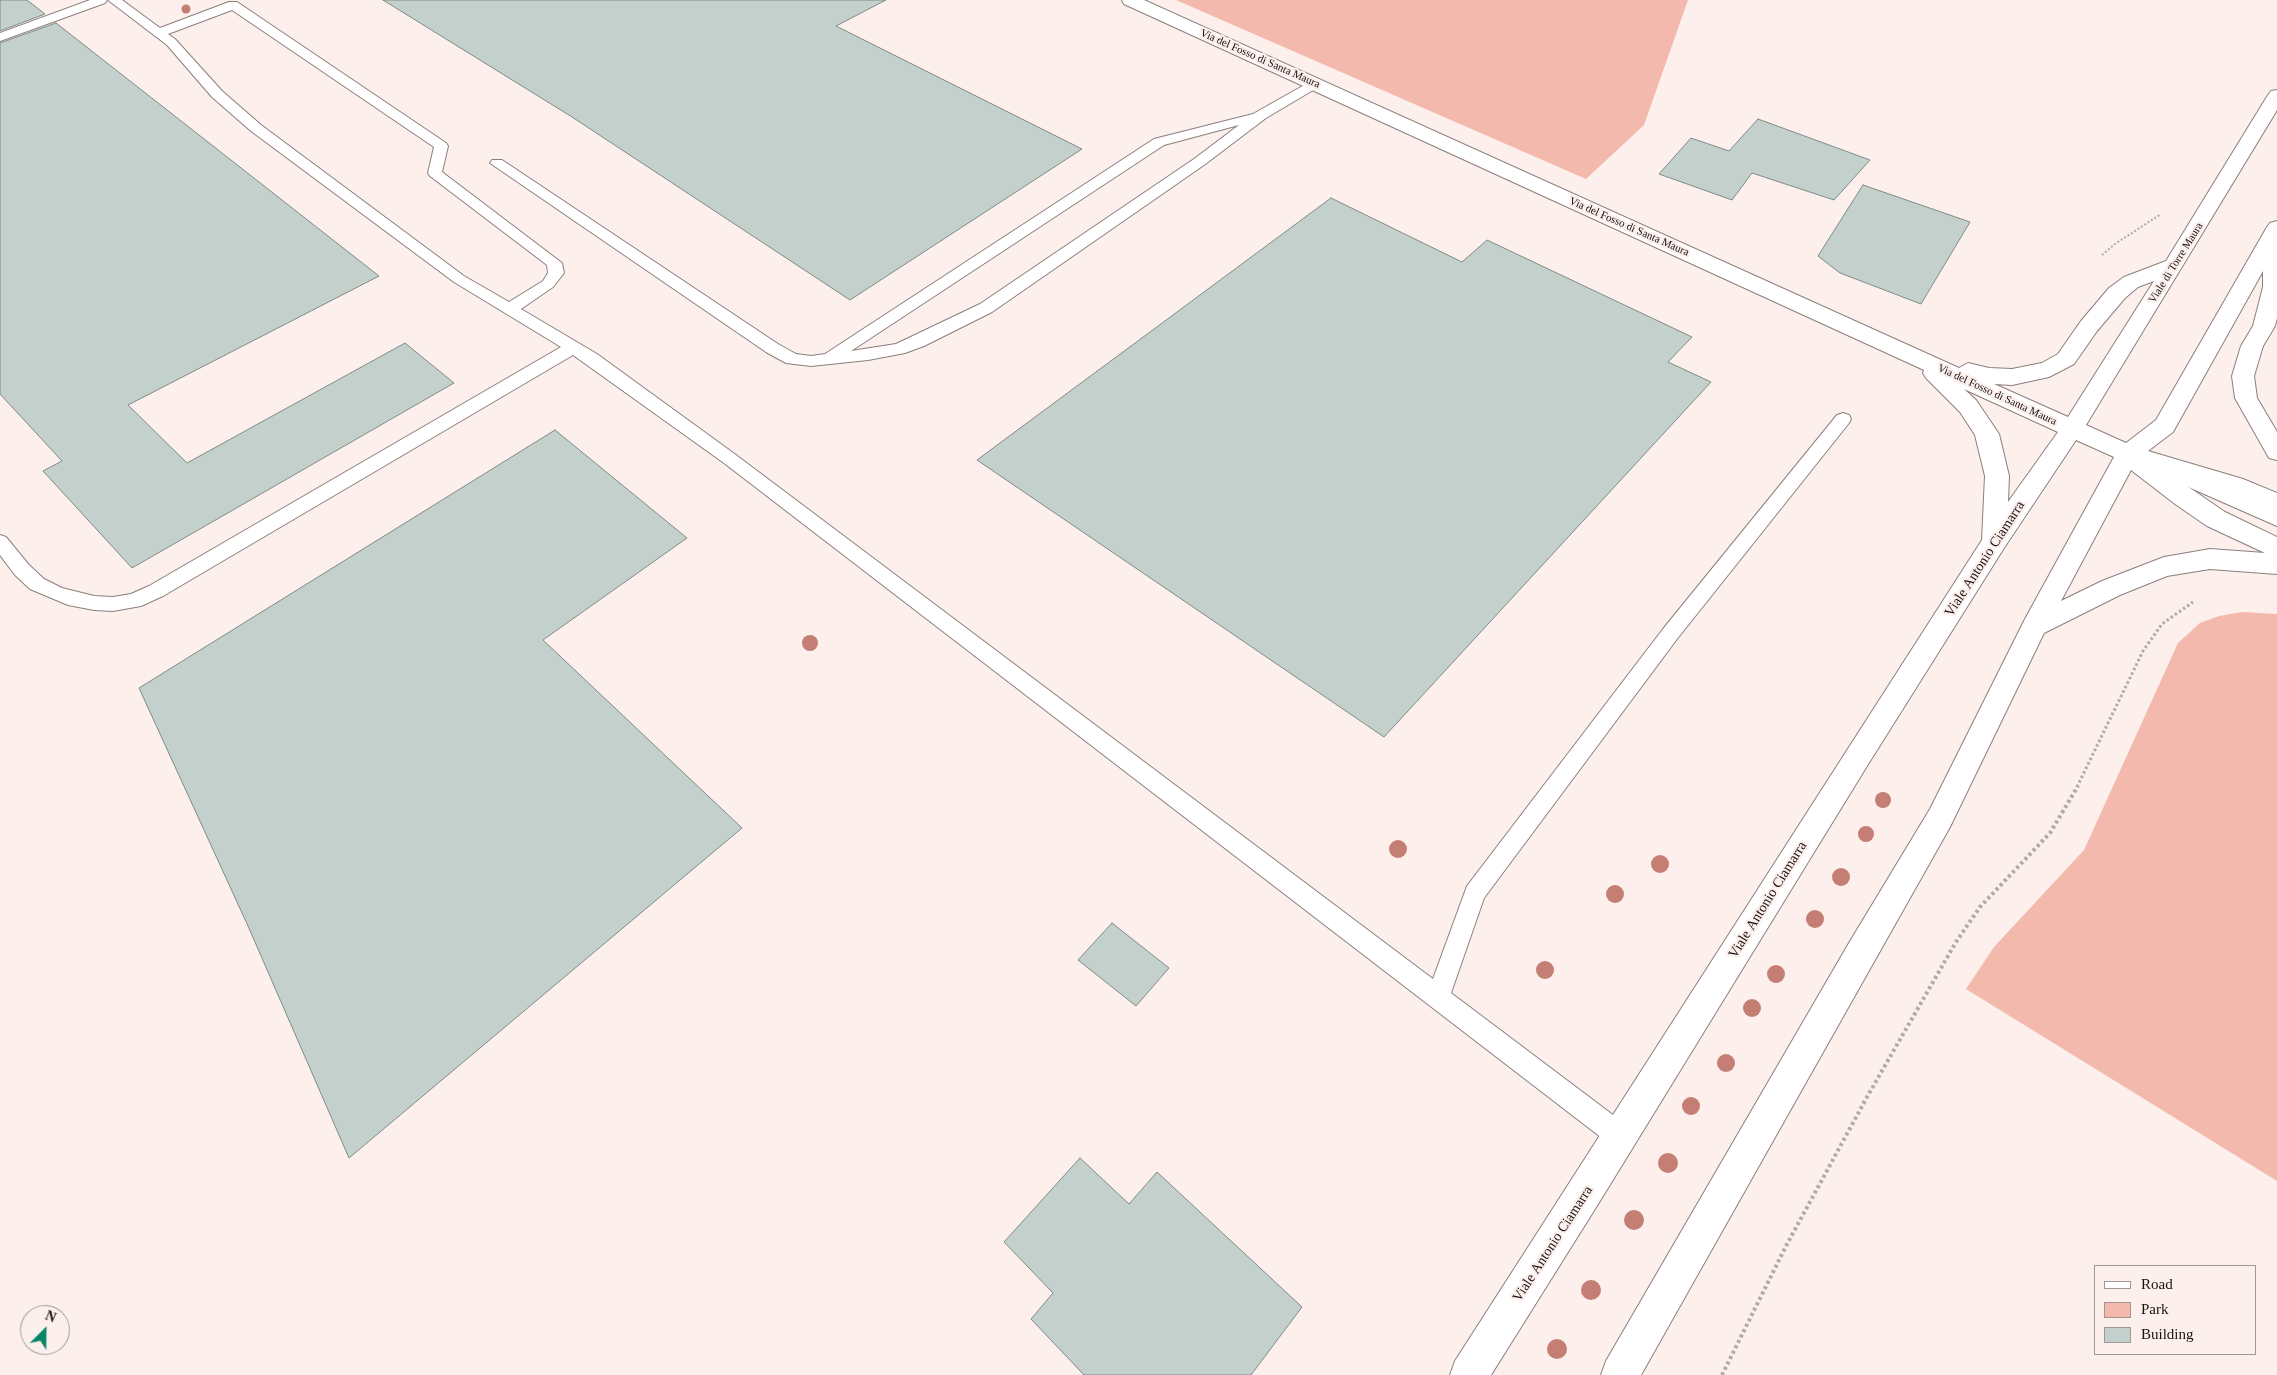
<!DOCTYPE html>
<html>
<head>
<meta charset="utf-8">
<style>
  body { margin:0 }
  #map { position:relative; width:2277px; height:1375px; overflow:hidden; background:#fcefec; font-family:Georgia,serif }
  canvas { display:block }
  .legend { position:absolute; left:2094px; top:1265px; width:162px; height:90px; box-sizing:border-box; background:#fcefec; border:1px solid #a19795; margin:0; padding:6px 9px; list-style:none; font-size:15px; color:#181312 }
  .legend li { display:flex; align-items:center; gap:10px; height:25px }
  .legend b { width:25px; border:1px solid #a19795 }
  .north { position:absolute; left:20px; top:1305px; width:50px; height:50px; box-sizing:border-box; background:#fcefec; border:1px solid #a19795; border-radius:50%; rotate:23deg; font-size:14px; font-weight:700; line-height:20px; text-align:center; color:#181312 }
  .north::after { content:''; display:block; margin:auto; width:18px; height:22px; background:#078567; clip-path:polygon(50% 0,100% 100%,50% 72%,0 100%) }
</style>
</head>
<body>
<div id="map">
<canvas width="2277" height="1375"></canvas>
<ul class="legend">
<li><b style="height:6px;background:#fff"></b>Road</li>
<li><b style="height:14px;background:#f4b9ad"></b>Park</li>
<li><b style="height:14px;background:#c4d0cb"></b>Building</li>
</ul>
<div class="north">N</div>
</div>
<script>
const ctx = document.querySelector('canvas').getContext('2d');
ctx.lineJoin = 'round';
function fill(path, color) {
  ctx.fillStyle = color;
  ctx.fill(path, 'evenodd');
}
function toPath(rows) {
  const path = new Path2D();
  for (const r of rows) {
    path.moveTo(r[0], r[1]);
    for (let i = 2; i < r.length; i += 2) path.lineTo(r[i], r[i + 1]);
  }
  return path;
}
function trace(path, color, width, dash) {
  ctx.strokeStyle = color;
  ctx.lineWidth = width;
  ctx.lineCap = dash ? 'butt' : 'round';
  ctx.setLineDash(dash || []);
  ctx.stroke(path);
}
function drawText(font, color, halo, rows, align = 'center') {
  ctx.font = font + ' Georgia,serif';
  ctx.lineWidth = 4.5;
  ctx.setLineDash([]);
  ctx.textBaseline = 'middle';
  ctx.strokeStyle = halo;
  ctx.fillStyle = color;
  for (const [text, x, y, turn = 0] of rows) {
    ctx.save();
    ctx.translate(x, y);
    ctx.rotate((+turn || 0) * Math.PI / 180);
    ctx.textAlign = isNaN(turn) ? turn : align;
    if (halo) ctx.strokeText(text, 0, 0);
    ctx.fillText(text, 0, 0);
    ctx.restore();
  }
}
const green = toPath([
  [1176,0,1688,0,1644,125,1586,179],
  [2242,612,2277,614,2277,1181,1966,989,1994,947,2084,850,2178,643,2200,623,2219,616]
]);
const building = toPath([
  [0,0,27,0,45,14,0,31,0,0],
  [383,0,886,0,836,26,1082,149,850,300,572,117,383,0],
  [56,23,379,276,128,405,187,463,405,343,454,383,132,568,43,471,62,461,0,394,0,43,56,23],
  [1758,119,1870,160,1834,200,1752,173,1732,200,1659,174,1691,138,1729,151,1758,119],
  [1863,185,1970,222,1921,304,1840,273,1818,256,1863,185],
  [1331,198,1462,262,1487,240,1692,337,1668,362,1711,382,1384,737,977,460,1331,198],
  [555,430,687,538,543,640,742,828,349,1158,248,926,139,688,555,430],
  [1112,923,1169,968,1136,1006,1078,960,1112,923],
  [1080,1158,1129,1204,1157,1172,1302,1307,1251,1375,1084,1375,1031,1319,1053,1293,1004,1242,1080,1158]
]);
const pathFar2 = toPath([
  [2102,255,2115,244,2161,214]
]);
const pathFar1 = toPath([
  [2077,787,2143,651,2162,624,2193,602]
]);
const path = toPath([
  [1722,1375,1786,1246,1867,1097,1956,942,1980,907,2050,833,2078,786]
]);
const lane = toPath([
  [90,0,107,0,105,3,0,41,0,33,90,0],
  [108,0,122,0,160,28,229,2,237,2,446,143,448,146,442,172,562,263,564,273,553,287,521,309,597,354,736,455,1433,979,1467,886,1663,629,1837,415,1843,413,1849,415,1851,419,1849,423,1677,639,1484,898,1451,993,1629,1127,1633,1136,1629,1145,1620,1149,1611,1145,724,463,573,355,163,596,141,606,113,611,94,610,68,605,30,589,15,575,0,555,0,535,6,537,29,565,44,579,62,588,94,596,113,597,131,594,149,586,561,347,454,282,251,131,212,97,167,45,108,0],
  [232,10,434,147,428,173,430,176,547,265,548,273,543,281,509,302,464,276,261,125,222,91,175,39,168,34,232,10],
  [1315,79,1322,83,1320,86,1266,118,1204,165,992,312,924,346,905,353,868,360,811,366,786,363,766,352,490,163,492,160,502,160,778,344,796,354,811,356,825,354,1154,139,1253,114,1315,79],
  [1239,125,1194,159,980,304,896,344,851,351,1164,145,1239,125],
  [2167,465,2277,511,2277,526,2161,475,2158,471,2161,467,2167,465]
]);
const secondary = toPath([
  [1122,0,1144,0,1959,368,1968,363,1989,368,2012,369,2042,363,2058,354,2081,321,2109,288,2124,277,2166,261,2268,95,2271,91,2277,90,2277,110,2086,425,2126,443,2156,420,2267,227,2270,223,2277,221,2277,318,2275,326,2263,346,2254,376,2257,398,2277,432,2277,460,2269,458,2235,398,2232,376,2241,346,2253,326,2263,287,2263,271,2173,432,2148,451,2243,479,2277,493,2277,512,2226,491,2171,475,2225,512,2277,537,2277,574,2210,569,2167,576,2120,595,2044,633,1950,827,1641,1375,1601,1375,1606,1361,1849,943,1930,809,2025,619,2114,457,2076,440,2004,548,1867,766,1600,1201,1491,1375,1450,1375,1455,1361,1982,540,1985,476,1975,435,1960,412,1926,378,1923,373,1924,370,1124,4,1122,0],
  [2154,281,2068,417,1994,384,2012,385,2049,377,2074,364,2097,331,2125,298,2138,287,2154,281],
  [1964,389,2058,432,2008,502,2009,476,1999,434,1976,400,1964,389],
  [2131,470,2175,504,2207,526,2265,553,2210,549,2164,557,2102,581,2061,601,2131,470]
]);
const trees = [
  [186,9,4.5],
  [810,643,8],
  [1883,800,8],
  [1866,834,8],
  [1398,849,9],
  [1660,864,9],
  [1841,877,9],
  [1615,894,9],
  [1815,919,9],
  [1545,970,9],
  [1776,974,9],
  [1752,1008,9],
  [1726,1063,9],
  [1691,1106,9],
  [1668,1163,10],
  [1634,1220,10],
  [1591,1290,10],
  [1557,1349,10]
];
const farStreetnames = [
  ["Via del Fosso di Santa Maura",1260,59,24],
  ["Via del Fosso di Santa Maura",1629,227,24],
  ["Viale di Torre Maura",2176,263,-58],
  ["Via del Fosso di Santa Maura",1997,395,25]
];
const streetNames = [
  ["Viale Antonio Ciamarra",1985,559,-57],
  ["Viale Antonio Ciamarra",1768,900,-58],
  ["Viale Antonio Ciamarra",1553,1244,-57]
];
fill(green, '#f4b9ad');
fill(building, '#c4d0cb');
trace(building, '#7f8b86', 1);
trace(lane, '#8b7f7d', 2);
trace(secondary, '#8b7f7d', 2);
trace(pathFar2, '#b3a9a7', 2, [2, 2]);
trace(pathFar1, '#b3a9a7', 3, [2.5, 2.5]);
trace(path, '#b3a9a7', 4, [3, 3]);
fill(lane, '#fff');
fill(secondary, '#fff');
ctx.fillStyle = '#c57e74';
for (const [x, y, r] of trees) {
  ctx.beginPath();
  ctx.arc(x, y, r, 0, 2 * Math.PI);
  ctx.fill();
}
drawText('11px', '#181312', '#fcefec', farStreetnames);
drawText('14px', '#181312', '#fcefec', streetNames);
</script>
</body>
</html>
